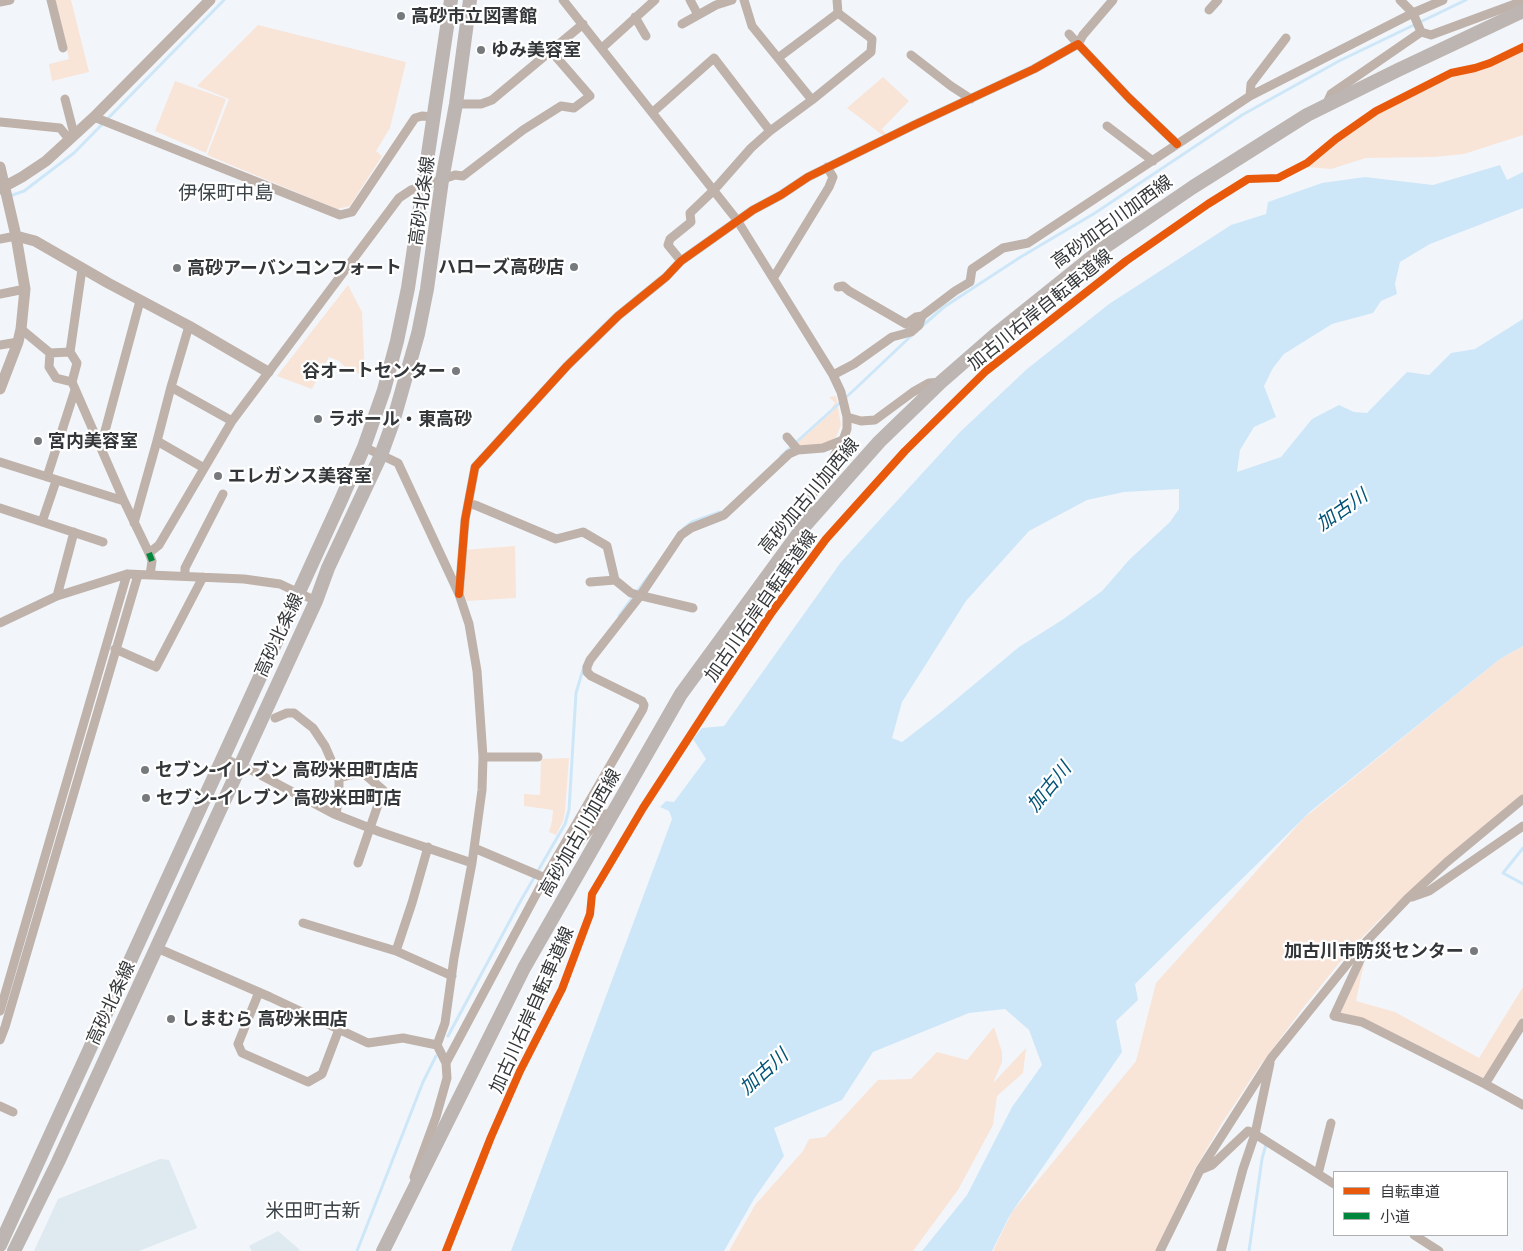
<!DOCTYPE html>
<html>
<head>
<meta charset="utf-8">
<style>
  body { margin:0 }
  #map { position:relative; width:1523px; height:1251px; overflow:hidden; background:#f2f6fa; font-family:"Golos Text","Noto Sans JP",sans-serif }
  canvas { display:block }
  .legend { position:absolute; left:1333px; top:1171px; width:175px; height:65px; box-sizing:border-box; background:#fff; border:1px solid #aeafb0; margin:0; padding:6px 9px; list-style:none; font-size:15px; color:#343739 }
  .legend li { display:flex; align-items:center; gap:10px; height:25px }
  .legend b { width:25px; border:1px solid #aeafb0 }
</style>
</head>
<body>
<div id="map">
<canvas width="1523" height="1251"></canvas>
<ul class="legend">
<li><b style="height:6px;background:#e8590c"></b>自転車道</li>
<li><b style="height:6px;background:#00873e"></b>小道</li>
</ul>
</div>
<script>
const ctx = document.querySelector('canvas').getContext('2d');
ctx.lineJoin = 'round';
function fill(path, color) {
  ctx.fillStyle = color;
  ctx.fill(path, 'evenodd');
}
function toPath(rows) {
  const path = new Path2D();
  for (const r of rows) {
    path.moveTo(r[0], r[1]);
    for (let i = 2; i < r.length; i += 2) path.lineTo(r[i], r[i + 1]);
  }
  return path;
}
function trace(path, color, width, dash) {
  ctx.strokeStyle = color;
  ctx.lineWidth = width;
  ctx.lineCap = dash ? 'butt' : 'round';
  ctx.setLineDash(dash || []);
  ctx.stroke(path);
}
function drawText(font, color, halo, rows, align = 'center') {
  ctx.font = font + ' "Golos Text","Noto Sans JP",sans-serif';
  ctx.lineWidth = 4.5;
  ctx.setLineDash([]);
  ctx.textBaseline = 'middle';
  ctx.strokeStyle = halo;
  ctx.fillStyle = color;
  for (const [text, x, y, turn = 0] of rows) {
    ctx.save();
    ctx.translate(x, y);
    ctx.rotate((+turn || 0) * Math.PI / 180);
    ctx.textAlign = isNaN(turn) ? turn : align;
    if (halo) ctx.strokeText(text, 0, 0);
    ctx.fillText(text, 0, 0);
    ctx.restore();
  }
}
const built = toPath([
  [160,1159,169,1160,197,1228,139,1251,34,1251,58,1199],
  [278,1231,300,1250,298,1251,252,1251,249,1246]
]);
const green = toPath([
  [55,0,71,0,89,72,52,81,49,64,69,59],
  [258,25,406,62,390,128,376,151,382,156,350,206,337,209,207,155,229,99,197,86],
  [1523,50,1523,135,1464,154,1433,157,1366,158,1331,169,1307,167,1370,118,1453,77,1463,73,1482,69],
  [883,77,909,101,882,129,887,135,885,137,847,108],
  [175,81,226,99,206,153,155,131],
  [348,285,362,312,365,376,347,369,339,361,329,357,312,389,277,376],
  [836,396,841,425,836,437,823,445,801,447,797,443,833,411,832,407,835,403,829,397],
  [515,546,516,598,467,601,464,593,464,550],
  [1523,646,1523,795,1440,864,1384,915,1348,952,1303,1008,1259,1067,1222,1123,1192,1174,1156,1251,993,1251,1012,1212,1136,1061,1156,983,1304,818,1500,659],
  [569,758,565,811,563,821,556,835,549,832,552,821,553,810,524,806,524,794,540,795,541,759],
  [1361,962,1364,963,1356,1001,1395,1012,1479,1058,1523,987,1523,1016,1486,1079,1367,1020,1339,1012],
  [994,1027,1002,1052,1002,1062,993,1083,1026,1048,1023,1073,997,1096,993,1125,958,1190,913,1251,729,1251,755,1205,803,1151,809,1139,825,1137,878,1080,911,1079,937,1052,967,1060]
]);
const water = toPath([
  [1500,165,1507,180,1523,172,1523,208,1430,244,1400,262,1395,284,1397,294,1381,301,1373,313,1332,324,1284,354,1273,368,1264,386,1276,417,1254,427,1240,450,1237,472,1281,457,1312,419,1339,405,1354,412,1367,413,1407,372,1429,375,1451,353,1475,349,1523,319,1523,646,1500,659,1311,811,1135,984,1138,1000,1116,1021,1122,1052,1010,1215,992,1251,922,1251,967,1195,1012,1107,1042,1065,1029,1030,1005,1009,969,1013,873,1052,842,1100,774,1128,784,1156,754,1199,724,1251,511,1251,672,819,669,811,660,807,666,801,674,802,706,759,693,739,702,728,724,726,841,562,960,432,1027,369,1109,304,1231,225,1266,214,1268,202,1322,183,1365,177,1433,185],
  [1179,489,1179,509,1170,522,1129,560,1102,591,1062,620,1019,647,941,712,902,742,892,738,902,702,966,601,1029,531,1087,500,1124,492]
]);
const stream = toPath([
  [10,196,24,191,74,153,224,0],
  [921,327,944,307,1019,258,1095,213,1242,115,1339,61,1466,0],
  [781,456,854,390,912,335],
  [683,529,692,522,720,512],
  [619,616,651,573],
  [1523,848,1503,873,1523,884],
  [448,1036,520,902,565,824,569,810,576,693,584,666],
  [357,1251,423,1082,436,1056],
  [1249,1251,1262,1159,1266,1144]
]);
const minor = toPath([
  [51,0,63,48],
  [563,0,737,220,833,375,841,392,847,417,847,429,843,440,808,503,802,525],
  [690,0,698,15],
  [744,0,752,26,812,100],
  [0,2,10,0],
  [1209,10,1218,0],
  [635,17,646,36],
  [682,24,716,5,732,0],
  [1421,32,1431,35,1523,1],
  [1069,34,1078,44,1083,35,1113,0],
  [602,48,655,0],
  [911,55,951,86,971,99],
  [778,58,838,13],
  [1250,96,1251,84,1286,38],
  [65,99,74,134],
  [456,104,481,104,492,100,583,24],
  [1326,105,1331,94,1421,32,1413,13,1400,0],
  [653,112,714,58,770,131],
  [94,117,340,215,352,212,415,118,422,116,433,117],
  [0,122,60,128,69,139],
  [1107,126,1153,161],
  [0,239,16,236],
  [681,261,668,245,670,239,691,222,690,213,714,190,751,148,770,131,812,100,871,52,872,39,838,13,837,0],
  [774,277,829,187,833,177,827,167],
  [838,287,843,286,849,291,906,324,916,317,922,316],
  [0,294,25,289],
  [189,326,171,387,157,441,204,468],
  [21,329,50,353,49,367,56,378,72,382,124,501,149,553,152,561,150,575],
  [0,345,18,342],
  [70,352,82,269],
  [50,353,70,352,77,363,72,382],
  [833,375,854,364,892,337,911,332,919,325,922,316,955,291,970,282,972,269,1003,248,1028,243,1250,96,1413,13,1443,0],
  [171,387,232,421],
  [847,417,861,421,875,420,913,392,929,383,941,382],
  [787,437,798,450,823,448,843,440],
  [101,446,140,301],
  [364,447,398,463,459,594,469,624,477,671,479,699,483,757,482,790,472,863,454,958,445,1023,437,1045,446,1063,447,1078,436,1117,414,1177],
  [0,462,124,501],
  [47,477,75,390],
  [468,504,475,505,556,539,583,532,607,546,615,580],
  [0,508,103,542],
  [42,522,56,481],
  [134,523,157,441],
  [149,553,159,545,232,421,399,198,411,190,455,175,463,176,523,130,561,106,574,108,590,96,551,51],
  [185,576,185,568,223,494],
  [590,582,615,580,631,593,638,595,693,608],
  [459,594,465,520,475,467,567,366,618,316,666,277,681,261,753,210,781,195,808,177,914,125,1034,69,1078,44,1129,98,1177,144],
  [57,596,74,532],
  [0,623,57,596,127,574,244,579,280,584,316,601],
  [115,649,156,667,203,577],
  [275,718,287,713,294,713,313,728,325,746,339,778,339,796,336,814],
  [483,757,538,757],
  [223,758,255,772,334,814,380,832,472,863],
  [339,778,362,772,383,790,358,863],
  [474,848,545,878,549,877,598,821,606,814,612,813],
  [1412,897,1429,891,1523,826],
  [303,923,396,951,452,976],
  [1361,947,1360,960,1334,1016,1362,1022,1485,1084,1523,1105],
  [157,948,270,997,368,1043,403,1038,437,1045],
  [396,951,412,903,428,847],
  [259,992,238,1044,242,1053,308,1082,322,1074,339,1029],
  [0,1011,127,574],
  [0,1040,5,1027,138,575],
  [446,1063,547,874,643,709,644,705,642,701,591,676,587,672,587,667,590,660,640,596,681,535,691,528,724,515,789,454,798,450],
  [1485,1084,1523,1023],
  [0,1106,13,1112],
  [1200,1170,1212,1165,1248,1131,1255,1134,1334,1184],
  [1318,1174,1331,1123],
  [1414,1235,1439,1251],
  [1160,1251,1200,1170,1272,1057,1361,947,1407,899,1447,862,1523,799],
  [1221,1251,1243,1169,1255,1134,1270,1063]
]);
const tertiary = toPath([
  [0,167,16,236,25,289,21,329,18,342,0,389],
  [0,189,22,177,46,161,94,117,210,0],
  [16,236,35,241,108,283,189,326,268,372]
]);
const primary = toPath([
  [0,1245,341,500,364,447,384,390,397,341,408,288,451,0],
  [14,1251,58,1162,316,601,328,568,381,455,393,422,418,334,427,289,442,180,456,104,470,0],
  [383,1251,524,968,681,694,801,530,879,442,941,382,996,334,1102,249,1193,187,1307,115,1398,70,1523,11]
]);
const quiet = toPath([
  [149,553,152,561]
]);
const cycleway = toPath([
  [459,594,465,520,475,467,567,366,618,316,666,277,681,261,753,210,781,195,808,177,914,125,1034,69,1078,44,1129,98,1177,144],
  [446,1251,491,1137,520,1071,562,989,590,914,592,894,643,808,710,705,772,612,826,539,905,451,986,371,1126,261,1208,204,1248,179,1278,178,1307,163,1336,139,1376,111,1451,73,1475,68,1490,63,1523,47]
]);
const markers = [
  [401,16,5,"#767a7d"],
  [481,50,5,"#767a7d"],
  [574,267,5,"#767a7d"],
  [177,268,5,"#767a7d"],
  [456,371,5,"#767a7d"],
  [318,419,5,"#767a7d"],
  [38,441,5,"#767a7d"],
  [218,476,5,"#767a7d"],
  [145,770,5,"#767a7d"],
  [146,798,5,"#767a7d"],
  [1474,951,5,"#767a7d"],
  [171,1019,5,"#767a7d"]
];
const poiNames = [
  ["高砂市立図書館",411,16],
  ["ゆみ美容室",491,50],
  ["ハローズ高砂店",564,267,"right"],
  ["高砂アーバンコンフォート",187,268],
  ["谷オートセンター",446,371,"right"],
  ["ラポール・東高砂",328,419],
  ["宮内美容室",48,441],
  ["エレガンス美容室",228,476],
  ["セブン-イレブン 高砂米田町店店",155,770],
  ["セブン-イレブン 高砂米田町店",156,798],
  ["加古川市防災センター",1464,951,"right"],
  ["しまむら 高砂米田店",181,1019]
];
const streetNames = [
  ["高砂北条線",422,201,-82],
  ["高砂加古川加西線",1112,222,-36],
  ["加古川右岸自転車道線",1040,310,-39],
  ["高砂加古川加西線",809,496,-50],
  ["加古川右岸自転車道線",761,606,-55],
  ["高砂北条線",279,635,-65],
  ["高砂加古川加西線",580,833,-60],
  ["高砂北条線",111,1003,-65],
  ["加古川右岸自転車道線",532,1010,-66]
];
const neighbourhoodNames = [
  ["伊保町中島",226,193],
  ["米田町古新",313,1211]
];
const waterNames = [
  ["加古川",1342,510,-35],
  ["加古川",1049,787,-51],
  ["加古川",764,1072,-42]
];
fill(built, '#dee9f0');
fill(green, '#f9e4d8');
fill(water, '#cee7f8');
trace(stream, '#cee7f8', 3);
trace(minor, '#bfb2aa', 9);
trace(tertiary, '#bfb2aa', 11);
trace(primary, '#bdb5b1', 14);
trace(quiet, '#00873e', 6, [12, 6]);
trace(cycleway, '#e8590c', 8);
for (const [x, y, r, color] of markers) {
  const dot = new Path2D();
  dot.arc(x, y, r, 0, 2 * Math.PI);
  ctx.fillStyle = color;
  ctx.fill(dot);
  trace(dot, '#fff', 2);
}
drawText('bold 18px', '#343739', '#fff', poiNames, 'left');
drawText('18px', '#343739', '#fff', streetNames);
drawText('19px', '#3c4449', '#fff', neighbourhoodNames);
drawText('italic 19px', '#005376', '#fff', waterNames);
</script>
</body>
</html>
